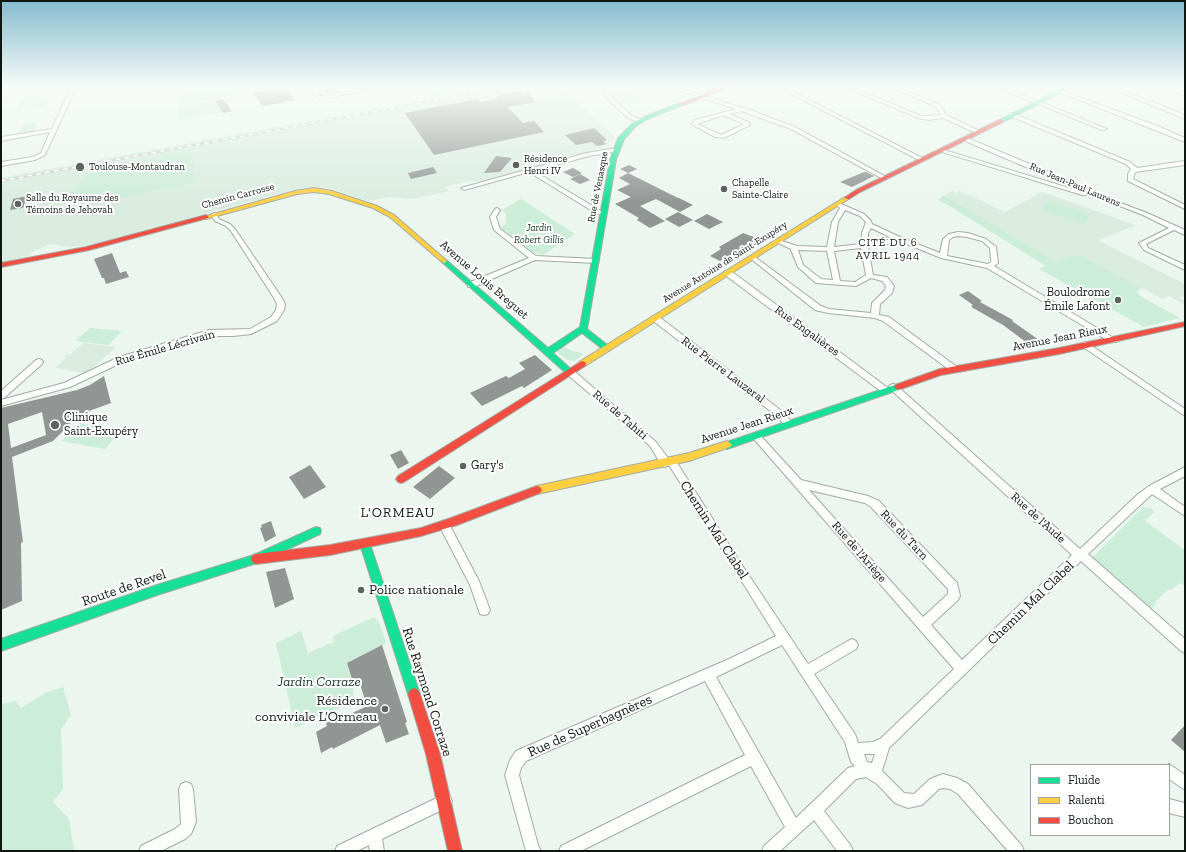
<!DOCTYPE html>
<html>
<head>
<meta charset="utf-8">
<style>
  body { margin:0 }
  #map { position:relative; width:1186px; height:852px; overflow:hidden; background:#ebf6ee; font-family:"Zilla Slab",serif }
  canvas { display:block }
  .frame { position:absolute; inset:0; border:2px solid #0f1612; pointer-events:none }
  .legend { position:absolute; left:1030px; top:764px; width:140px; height:72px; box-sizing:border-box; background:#fff; border:1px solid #9fa2a0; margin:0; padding:5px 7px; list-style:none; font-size:12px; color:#0f1612 }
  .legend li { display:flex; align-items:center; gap:8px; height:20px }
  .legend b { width:20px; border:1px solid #9fa2a0 }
</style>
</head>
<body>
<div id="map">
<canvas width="1186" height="852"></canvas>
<div class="frame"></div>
<ul class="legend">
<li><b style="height:5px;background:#16e098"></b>Fluide</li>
<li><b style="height:5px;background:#ffcf43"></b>Ralenti</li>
<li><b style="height:5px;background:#f24e42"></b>Bouchon</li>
</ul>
</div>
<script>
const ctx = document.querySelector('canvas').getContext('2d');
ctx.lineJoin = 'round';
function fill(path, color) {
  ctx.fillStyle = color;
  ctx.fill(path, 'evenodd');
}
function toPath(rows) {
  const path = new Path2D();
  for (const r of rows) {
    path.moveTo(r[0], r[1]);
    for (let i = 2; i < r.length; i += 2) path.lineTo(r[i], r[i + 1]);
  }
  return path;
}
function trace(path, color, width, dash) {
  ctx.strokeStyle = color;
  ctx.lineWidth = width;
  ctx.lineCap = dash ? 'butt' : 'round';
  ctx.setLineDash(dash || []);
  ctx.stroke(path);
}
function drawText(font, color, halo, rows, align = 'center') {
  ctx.font = font + ' "Zilla Slab",serif';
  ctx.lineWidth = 4;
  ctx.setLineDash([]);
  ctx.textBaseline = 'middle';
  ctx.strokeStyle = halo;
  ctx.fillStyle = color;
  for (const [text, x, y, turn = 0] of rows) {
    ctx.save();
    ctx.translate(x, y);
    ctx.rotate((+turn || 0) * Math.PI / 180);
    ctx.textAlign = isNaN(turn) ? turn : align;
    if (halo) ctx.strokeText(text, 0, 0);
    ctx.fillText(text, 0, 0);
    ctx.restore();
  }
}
const built = toPath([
  [507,85,560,85,615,137,606,145,594,151,480,182,469,181,444,187,449,191,412,199,389,197,368,201,333,189,317,187,296,189,93,244,70,247,50,244,33,252,28,256,1,262,1,178,63,166,63,167,75,164,82,163,82,165,91,163,91,161],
  [952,191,956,193,960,191,1005,212,1042,192,1133,224,1135,226,1098,240,1185,284,1185,295,1180,298,1185,301,1185,305,1169,296,1163,299,1078,255,1056,262,944,195],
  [83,343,116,347,94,367,86,373,55,368,67,357,64,357,66,354,70,355]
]);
const green = toPath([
  [277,85,179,106,183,86],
  [424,85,458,85,460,87,469,85,501,85,434,97],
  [628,90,642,101,622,105,609,94],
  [50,96,44,107,16,111,22,99],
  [208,102,210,104,215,103,222,113,178,119,179,108],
  [38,121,33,132,19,134,23,123],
  [191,150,196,182,113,199,68,202,64,201,94,168],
  [944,195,1056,262,1078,255,1142,288,1137,291,1140,296,1180,318,1144,327,1039,269,1046,266,948,205,938,200],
  [521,199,575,234,543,255,532,252,501,228,506,223,506,214,502,210],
  [1047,201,1090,214,1084,224,1041,210],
  [90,328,122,331,108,345,75,341],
  [562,346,572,351,582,353,583,355,574,361,568,360,554,350],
  [80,423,121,431,105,449,62,441],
  [1143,507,1151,508,1154,512,1145,521,1185,550,1185,586,1181,583,1170,590,1168,589,1155,602,1156,604,1150,610,1093,559,1093,557],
  [374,617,379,622,386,643,347,663,354,692,351,701,345,705,295,728,276,643,301,631,308,653,334,642,333,636],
  [63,687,71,715,61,729,63,789,53,802,69,819,74,851,1,851,1,700,3,704,15,701,21,708,47,692]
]);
const building = toPath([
  [324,85,335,85,337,92,326,93],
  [285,86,295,100,263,106,253,93],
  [521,91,523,94,528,93,536,102,508,107,523,123,534,121,544,132,434,155,405,113,478,99,481,102,498,99,495,96],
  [223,99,232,111,223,113,215,101],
  [594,128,607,140,603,141,606,144,597,146,592,142,576,145,565,135],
  [496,156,512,158,500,172,484,173],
  [629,165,637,169,628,173,620,169],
  [433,167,437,173,411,179,408,173],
  [573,168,582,173,573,177,563,172],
  [864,172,866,172,874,176,852,187,840,182],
  [628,173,678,198,679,198,693,205,680,212,656,199,640,206,665,221,650,228,637,220,639,218,615,204,631,197,617,190,630,184,619,178],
  [580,174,590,180,580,184,570,179],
  [27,196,23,208,10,210,13,199],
  [678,212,693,220,679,227,665,219],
  [707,214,723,222,709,229,694,221],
  [743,233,759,239,720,261,710,256,721,249,719,247],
  [112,253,120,273,126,271,129,277,106,284,104,278,102,278,94,259],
  [968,291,982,301,980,302,1013,320,1012,321,1042,342,1034,347,1030,345,1003,325,973,308,971,306,973,305,959,295],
  [535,355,552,370,524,388,522,386,482,406,470,393,506,376,509,378,525,369,519,363],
  [104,376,111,403,70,418,71,423,64,426,64,430,53,441,12,457,23,542,21,543,22,601,1,610,1,408,77,390,90,385],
  [42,412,46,435,11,448,8,424],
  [401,450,409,463,398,469,390,455],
  [310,465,326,487,304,499,289,477],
  [439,466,455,478,430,499,413,487],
  [271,521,276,536,265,542,260,528,262,527,261,525],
  [285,568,294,599,275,608,266,572],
  [382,645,407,722,405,723,409,734,386,743,380,725,333,749,332,747,321,753,316,732,327,726,326,723,335,719,334,717,342,713,344,717,367,706,360,684,354,686,347,663],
  [1185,725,1185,752,1171,740]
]);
const street = toPath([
  [72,85,77,85,45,155,35,160,1,166,1,162,33,157,41,153,50,132,1,141,1,137,52,129,72,85],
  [313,85,317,85,318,94,322,96,384,85,395,85,321,99,314,95,313,85],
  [633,85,643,85,608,94,632,116,642,120,643,121,640,123,628,118,603,94,606,91,633,85],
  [662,85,670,85,753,111,795,127,888,178,883,179,791,129,741,111,729,114,750,123,750,125,724,138,715,137,691,124,695,120,736,109,662,85],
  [723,115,744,124,721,135,697,124,723,115],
  [774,85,780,85,926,160,921,161,774,85],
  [840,85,847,85,921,116,929,116,941,115,937,108,930,104,886,85,893,85,934,102,941,106,946,115,981,132,976,133,943,118,929,120,918,118,840,85],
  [991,85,998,85,1008,89,1017,85,1023,85,1013,91,1107,129,1102,130,991,85],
  [1103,85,1110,85,1185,115,1185,119,1103,85],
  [1157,85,1164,85,1185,93,1185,96,1157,85],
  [1061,90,1160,127,1185,138,1185,142,1059,92,1059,91,1061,90],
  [1012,113,1130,162,1137,168,1185,161,1185,165,1135,172,1133,179,1185,205,1185,209,1128,181,1128,174,1131,169,1126,164,1010,116,1009,115,1012,113],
  [965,137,1075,183,1102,196,1147,213,1185,230,1185,235,1174,230,1146,244,1148,248,1185,265,1185,270,1144,250,1139,243,1169,228,1143,215,1086,193,1086,195,1082,195,939,151,944,150,1086,193,963,140,962,139,965,137],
  [616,148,619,150,618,151,589,156,534,171,601,211,606,213,606,215,597,214,529,172,464,190,461,188,587,153,616,148],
  [839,203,864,214,871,221,872,224,902,238,940,253,943,239,949,234,958,232,968,233,986,239,996,247,998,263,994,266,1117,340,1116,342,1110,342,987,268,941,258,902,242,868,247,873,275,887,277,894,286,892,293,880,304,879,315,889,317,957,367,958,369,957,371,951,371,883,321,875,318,828,313,815,310,750,258,751,257,755,257,821,306,829,309,871,313,872,303,885,290,886,286,882,281,871,278,856,286,816,283,798,267,791,250,791,249,776,242,779,240,797,246,827,247,832,222,840,208,836,205,839,203],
  [845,210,860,216,866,222,862,233,861,244,834,247,838,222,845,210],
  [871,228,894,239,868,243,868,233,871,228],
  [958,236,967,237,982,241,990,248,991,262,988,264,947,256,949,240,953,237,958,236],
  [861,248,866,275,855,282,840,281,834,251,861,248],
  [798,250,827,251,833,280,821,279,803,265,798,250],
  [497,208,500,210,496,217,500,229,536,256,596,259,599,261,596,263,535,260,474,287,468,287,468,283,529,258,494,230,490,217,495,209,497,208],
  [214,213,216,214,219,219,230,224,235,229,282,298,285,304,284,310,277,321,251,334,233,336,209,336,125,361,70,387,1,406,1,400,64,383,119,357,209,330,250,329,271,317,276,310,277,304,274,298,231,231,226,226,215,221,211,215,214,213],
  [725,271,731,271,888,388,889,390,888,392,882,392,725,275,725,271],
  [652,316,658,316,779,409,792,422,793,424,792,426,786,426,773,413,652,320,652,316],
  [1086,342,1185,409,1185,416,1083,347,1082,345,1083,343,1086,342],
  [39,359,42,360,43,362,42,364,4,398,1,399,1,391,36,360,39,359],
  [570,369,573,370,656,442,668,458,674,458,740,562,808,664,848,641,852,639,856,641,858,645,856,649,814,674,855,734,858,743,873,742,880,739,954,669,753,438,751,436,753,434,759,434,801,480,868,496,879,501,957,583,960,596,958,600,931,625,962,660,1072,555,890,389,889,387,890,385,893,384,896,385,1080,549,1137,495,1149,486,1185,467,1185,476,1160,489,1185,507,1185,516,1152,494,1088,554,1185,639,1185,653,1181,651,1081,561,889,748,882,771,904,793,914,794,930,779,943,774,957,778,968,784,1022,846,1024,851,1008,851,958,794,950,789,943,788,939,789,922,805,908,808,895,803,877,784,866,777,856,779,824,811,851,846,853,851,837,851,814,820,780,851,762,851,764,846,785,827,751,766,581,851,559,851,561,846,745,755,705,681,526,761,521,768,519,775,538,845,541,851,526,851,505,775,510,760,516,751,729,659,776,636,669,465,665,467,662,466,650,446,567,374,566,372,570,369],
  [809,490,865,503,871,507,948,589,948,594,923,617,809,490],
  [782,645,845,742,851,762,855,766,848,768,796,818,716,677,782,645],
  [864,754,875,754,872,763,867,762,864,754],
  [444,521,448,522,479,581,490,610,488,614,484,615,480,614,470,585,439,525,440,522,444,521],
  [1169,764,1185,775,1185,790,1169,779,1169,765,1168,765,1169,764],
  [186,782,191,784,193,789,196,822,191,834,185,839,161,851,139,851,141,846,175,829,181,824,179,789,181,784,186,782],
  [445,794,450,796,452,801,450,806,382,839,384,851,370,851,369,845,357,851,335,851,337,846,445,794],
  [1169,799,1185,803,1185,817,1169,813,1169,799]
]);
const fast = toPath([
  [1069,85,1075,85,1003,122,998,121,1069,85],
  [680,103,685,104,650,118,636,126,624,139,616,160,587,329,611,348,607,351,604,350,582,333,553,353,574,372,573,374,567,374,441,261,444,259,446,260,548,348,580,327,610,160,618,138,632,124,646,116,680,103],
  [898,384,901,385,902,387,901,389,727,449,724,447,722,445,724,443,898,384],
  [316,527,320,528,321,531,320,534,260,562,157,595,1,651,1,639,157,585,254,555,316,527],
  [365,539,369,541,420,694,418,698,414,700,410,698,408,694,360,544,361,541,365,539]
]);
const slow = toPath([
  [314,188,332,191,377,206,394,215,447,261,444,263,442,262,390,217,373,208,329,194,314,192,297,194,206,219,203,217,295,191,314,188],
  [845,197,850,198,585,366,579,366,578,364,579,362,845,197],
  [727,441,730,443,732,445,730,447,689,461,537,494,534,493,532,490,534,487,537,486,689,453,727,441]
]);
const jam = toPath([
  [728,85,735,85,684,105,679,104,728,85],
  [1001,119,1004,121,1003,122,860,192,849,199,844,198,856,190,1001,119],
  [206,215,209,217,208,218,89,250,1,267,1,263,86,247,206,215],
  [1185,322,1185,326,1059,354,941,375,898,390,894,387,895,385,940,369,1059,348,1185,322],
  [582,361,585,362,586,364,585,366,404,482,401,483,398,482,396,479,398,476,582,361],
  [537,486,540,487,542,490,540,493,457,525,421,536,330,555,256,564,252,562,251,559,252,556,256,554,330,545,421,528,451,518,537,486],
  [414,688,418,690,420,694,440,754,462,851,448,851,426,754,408,694,410,690,414,688]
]);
const rail = toPath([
  [1,181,519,85]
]);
const markers = [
  [516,165,4,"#5c645f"],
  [80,167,5,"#5c645f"],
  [724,189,4,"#5c645f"],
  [18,204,4,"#5c645f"],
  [1118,300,4,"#5c645f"],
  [55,425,5,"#5c645f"],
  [463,466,4,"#5c645f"],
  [361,590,4,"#5c645f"],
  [385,709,4,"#5c645f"]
];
const farPoinames = [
  ["Résidence",524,159],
  ["Henri IV",524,171],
  ["Toulouse-Montaudran",89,167],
  ["Chapelle",732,183],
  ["Sainte-Claire",732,195],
  ["Salle du Royaume des",26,198],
  ["Témoins de Jehovah",26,210]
];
const farStreetnames = [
  ["Rue Jean-Paul Laurens",1075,185,23],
  ["Rue de Venasque",598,187,-79],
  ["Chemin Carrosse",238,196,-15],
  ["Avenue Antoine de Saint-Exupéry",725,262,-32]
];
const farParknames = [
  ["Jardin",539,228],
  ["Robert Gillis",539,240]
];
const farNeighbourhoodnames = [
  ["CITÉ DU 6",888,243],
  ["AVRIL 1944",888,256]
];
const streetNames = [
  ["Avenue Louis Breguet",484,280,41],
  ["Rue Engalières",807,331,36],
  ["Avenue Jean Rieux",1060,338,-11],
  ["Rue Émile Lécrivain",165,348,-16],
  ["Rue Pierre Lauzeral",723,370,37],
  ["Rue de Tahiti",620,415,41],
  ["Avenue Jean Rieux",747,425,-18],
  ["Rue de l'Aude",1038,518,42],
  ["Rue du Tarn",904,535,47],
  ["Rue de l'Ariège",859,552,49]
];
const poiNames = [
  ["Boulodrome",1110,293,"right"],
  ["Émile Lafont",1110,307,"right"],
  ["Clinique",64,418],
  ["Saint-Exupéry",64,432],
  ["Gary's",471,466]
];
const quarterNames = [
  ["L'ORMEAU",398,513]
];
const nearStreetnames = [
  ["Chemin Mal Clabel",714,530,57],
  ["Route de Revel",124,588,-19],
  ["Chemin Mal Clabel",1031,603,-44],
  ["Rue Raymond Corraze",427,692,72],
  ["Rue de Superbagnères",590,726,-24]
];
const nearPoinames = [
  ["Police nationale",369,590],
  ["Résidence",377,701,"right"],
  ["conviviale L’Ormeau",377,717,"right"]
];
const nearParknames = [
  ["Jardin Corraze",319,682]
];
fill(built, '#d9ecdf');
fill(green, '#ccedd8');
fill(building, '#919695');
trace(street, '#a2aba5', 2);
trace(fast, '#a2aba5', 2);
trace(slow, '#a2aba5', 2);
trace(jam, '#a2aba5', 2);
fill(street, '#fcfefc');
fill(fast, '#16e098');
fill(slow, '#ffcf43');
fill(jam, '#f24e42');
trace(rail, '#cdd0ce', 2.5);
trace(rail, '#fff', 1.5, [4.5]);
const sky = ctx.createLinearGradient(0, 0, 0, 204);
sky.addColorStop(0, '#84bbce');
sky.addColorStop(0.42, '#f6fbf7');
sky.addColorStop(1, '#f6fbf700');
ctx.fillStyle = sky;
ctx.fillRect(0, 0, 1186, 204);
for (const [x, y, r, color] of markers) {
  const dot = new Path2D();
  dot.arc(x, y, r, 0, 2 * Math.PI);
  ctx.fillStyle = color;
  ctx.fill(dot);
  trace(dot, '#fff', 1.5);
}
drawText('10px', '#0f1612', '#fff', farPoinames, 'left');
drawText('10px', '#0f1612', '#fff', farStreetnames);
drawText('italic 10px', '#153624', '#fff', farParknames);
ctx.letterSpacing = '1px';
drawText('11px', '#0f1612', '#fff', farNeighbourhoodnames);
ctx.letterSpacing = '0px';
drawText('12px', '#0f1612', '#fff', streetNames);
drawText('12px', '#0f1612', '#fff', poiNames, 'left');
ctx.letterSpacing = '1px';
drawText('14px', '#0f1612', '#fff', quarterNames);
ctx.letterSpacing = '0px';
drawText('14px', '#0f1612', '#fff', nearStreetnames);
drawText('14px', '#0f1612', '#fff', nearPoinames, 'left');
drawText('italic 14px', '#153624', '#fff', nearParknames);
</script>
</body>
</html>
